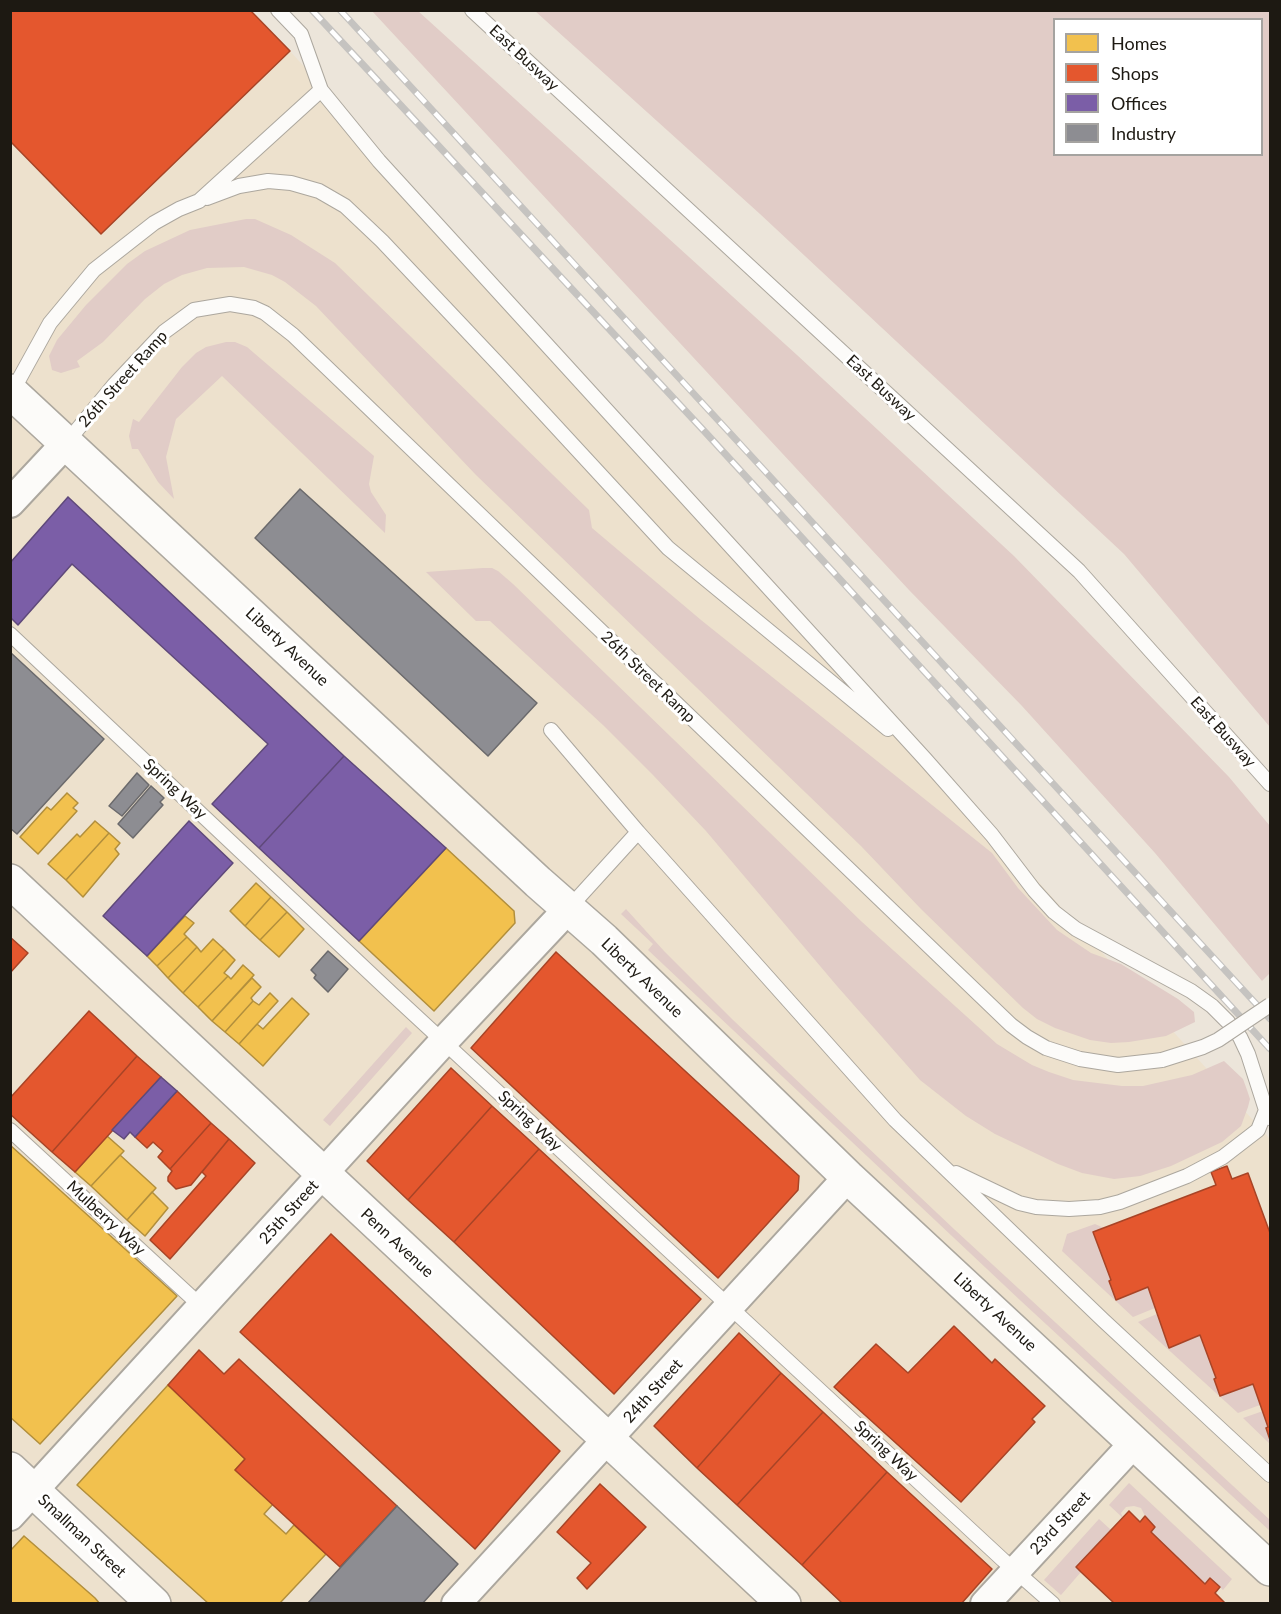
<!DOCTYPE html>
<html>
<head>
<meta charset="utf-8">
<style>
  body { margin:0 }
  #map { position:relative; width:1281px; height:1614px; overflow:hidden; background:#ece5da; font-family:Lato,sans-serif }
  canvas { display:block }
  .frame { position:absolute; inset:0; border:12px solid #1d1912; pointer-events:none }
  .legend { position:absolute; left:1053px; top:18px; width:210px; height:138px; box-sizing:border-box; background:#fff; border:2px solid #a5a3a0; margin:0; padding:8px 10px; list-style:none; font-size:18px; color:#1d1912 }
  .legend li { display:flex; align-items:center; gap:12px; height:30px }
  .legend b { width:30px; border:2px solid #a5a3a0 }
</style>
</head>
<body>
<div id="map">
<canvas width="1281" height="1614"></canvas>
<div class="frame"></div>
<ul class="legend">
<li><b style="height:16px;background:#f2c14e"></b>Homes</li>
<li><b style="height:16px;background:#e4572e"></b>Shops</li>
<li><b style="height:16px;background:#7b5ea7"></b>Offices</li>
<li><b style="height:16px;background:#8d8d92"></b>Industry</li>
</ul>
</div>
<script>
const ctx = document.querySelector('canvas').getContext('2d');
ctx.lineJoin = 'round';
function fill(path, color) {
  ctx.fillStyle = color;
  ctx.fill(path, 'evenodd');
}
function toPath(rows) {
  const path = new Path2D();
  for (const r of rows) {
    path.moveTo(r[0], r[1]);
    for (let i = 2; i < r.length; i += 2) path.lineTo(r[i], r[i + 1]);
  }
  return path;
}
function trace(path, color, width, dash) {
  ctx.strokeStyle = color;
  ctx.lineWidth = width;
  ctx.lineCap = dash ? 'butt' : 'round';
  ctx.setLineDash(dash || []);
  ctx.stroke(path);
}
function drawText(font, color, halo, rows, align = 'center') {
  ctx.font = font + ' Lato,sans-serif';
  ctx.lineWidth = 6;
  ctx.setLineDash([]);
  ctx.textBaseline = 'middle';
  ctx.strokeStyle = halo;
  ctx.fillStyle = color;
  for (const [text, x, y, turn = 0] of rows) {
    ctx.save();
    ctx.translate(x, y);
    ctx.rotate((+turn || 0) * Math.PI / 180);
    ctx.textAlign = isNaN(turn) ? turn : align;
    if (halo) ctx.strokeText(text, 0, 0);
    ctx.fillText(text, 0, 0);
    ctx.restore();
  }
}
const built = toPath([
  [11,11,252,11,290,51,1270,1139,1270,1603,11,1604]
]);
const green = toPath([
  [372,11,418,11,797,355,1014,556,1229,777,1270,826,1270,973,1262,981,1155,853,1022,706,909,590],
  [535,11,1270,11,1270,727,1124,554,760,214],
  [1054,20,1262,20,1262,154,1054,154],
  [246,219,255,219,291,235,335,263,589,510,592,528,701,620,992,853,1018,888,1057,930,1091,953,1121,964,1178,999,1194,1012,1195,1022,1166,1036,1129,1042,1111,1043,1090,1040,1055,1028,1037,1019,1023,1008,921,909,861,846,476,475,316,306,285,282,272,275,244,267,207,268,182,275,164,284,145,299,103,342,77,361,80,367,61,373,52,370,49,356,57,340,86,305,127,264,145,251,190,230],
  [226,342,235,342,247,347,374,456,369,484,371,492,386,515,385,533,222,376,176,419,166,457,174,499,158,482,138,449,132,449,129,436,133,419,139,422,182,367,196,353,206,347],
  [483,568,492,568,498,571,513,584,862,922,997,1044,1032,1065,1049,1072,1073,1080,1122,1086,1143,1086,1192,1075,1224,1061,1243,1079,1247,1090,1250,1099,1248,1107,1241,1126,1222,1142,1171,1166,1140,1176,1114,1179,1082,1173,1058,1164,995,1134,966,1116,920,1080,837,986,706,831,653,775,603,725,490,621,476,621,426,572],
  [626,909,664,951,733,1020,955,1230,1270,1520,1270,1531,1021,1301,648,950,653,944,621,914],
  [406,1027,412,1033,330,1126,323,1120],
  [1095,1224,1104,1228,1093,1233,1111,1280,1109,1282,1116,1299,1148,1287,1155,1308,1133,1317,1062,1251,1067,1234],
  [1157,1314,1169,1348,1200,1335,1216,1378,1214,1380,1220,1396,1253,1384,1260,1405,1238,1413,1138,1322],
  [1263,1411,1268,1427,1266,1428,1270,1444,1243,1418],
  [1129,1483,1232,1579,1223,1590,1210,1578,1205,1584,1151,1532,1155,1527,1145,1516,1141,1508,1134,1506,1126,1507,1121,1513,1123,1518,1109,1505],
  [1099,1519,1111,1530,1077,1567,1081,1572,1061,1595,1044,1580]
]);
const homes = toPath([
  [67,793,78,803,73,808,77,811,38,854,20,837,47,807,51,810,67,793],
  [95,821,109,833,66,880,48,864,77,834,80,837,95,821],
  [109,833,120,843,115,849,119,854,83,897,66,880,109,833],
  [446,848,514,911,515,923,434,1011,359,941,446,848],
  [256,883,271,897,245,926,230,911,256,883],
  [271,897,287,912,260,940,245,926,271,897],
  [287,912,304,929,279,957,260,940,287,912],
  [185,916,194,923,184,934,187,937,157,966,147,956,185,916],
  [187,937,197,947,168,978,157,966,187,937],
  [213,939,224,949,183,993,168,978,197,947,201,952,213,939],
  [224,949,235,960,224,973,228,976,198,1007,183,993,224,949],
  [243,965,254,975,212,1021,198,1007,228,976,231,979,243,965],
  [252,978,261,987,251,998,253,1001,225,1032,212,1021,252,978],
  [270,993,278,1001,239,1044,225,1032,253,1001,259,1005,270,993],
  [292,998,309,1014,263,1066,239,1044,257,1024,263,1029,292,998],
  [107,1136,124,1151,91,1186,75,1172,107,1136],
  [10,1145,177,1296,40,1444,10,1417,10,1145],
  [120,1155,156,1188,127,1220,91,1186,120,1155],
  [152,1192,168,1208,145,1236,127,1220,152,1192],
  [168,1385,245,1459,235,1470,273,1504,264,1514,286,1534,294,1525,326,1554,279,1604,209,1604,77,1485,168,1385],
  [24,1536,95,1598,100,1604,10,1604,10,1551,24,1536]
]);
const shops = toPath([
  [10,10,250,10,290,51,101,234,10,141,10,10],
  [10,937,28,953,10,973,10,937],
  [556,952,799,1176,798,1190,718,1278,471,1048,556,952],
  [89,1011,137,1056,52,1152,10,1114,10,1098,89,1011],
  [137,1056,161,1077,75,1172,52,1152,137,1056],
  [451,1068,492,1106,408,1200,367,1161,451,1068],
  [177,1091,211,1123,170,1169,158,1157,163,1151,153,1142,147,1148,135,1137,177,1091],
  [492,1106,539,1149,454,1242,408,1200,492,1106],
  [211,1123,229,1139,191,1185,176,1189,168,1181,168,1177,172,1171,170,1169,211,1123],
  [229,1139,255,1163,170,1259,150,1240,206,1176,202,1172,229,1139],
  [539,1149,701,1299,614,1394,454,1242,539,1149],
  [1227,1166,1232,1179,1248,1173,1270,1233,1270,1440,1266,1428,1268,1427,1253,1384,1220,1396,1214,1379,1216,1378,1200,1335,1169,1348,1148,1287,1116,1300,1109,1281,1111,1280,1093,1232,1216,1185,1211,1172,1227,1166],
  [331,1234,560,1451,475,1549,240,1332,331,1234],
  [954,1326,992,1363,995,1359,1045,1406,1032,1419,1035,1422,961,1502,834,1387,876,1344,908,1373,954,1326],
  [739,1333,781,1373,697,1468,654,1426,739,1333],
  [199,1350,224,1374,239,1359,397,1506,340,1567,235,1470,245,1459,168,1385,199,1350],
  [781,1373,823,1412,737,1505,697,1468,781,1373],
  [823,1412,887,1472,802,1565,737,1505,823,1412],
  [887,1472,992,1569,961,1604,843,1604,802,1565,887,1472],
  [600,1484,646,1527,587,1589,577,1578,591,1563,557,1532,600,1484],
  [1129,1511,1140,1522,1145,1516,1155,1527,1151,1532,1205,1584,1210,1578,1220,1587,1215,1593,1226,1604,1115,1604,1081,1572,1076,1567,1129,1511]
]);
const offices = toPath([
  [68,497,344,756,259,848,212,804,268,744,72,564,18,625,10,617,10,563,68,497],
  [344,756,446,848,359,941,259,848,344,756],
  [189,821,233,863,147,956,103,916,189,821],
  [161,1077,177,1091,135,1137,130,1132,124,1139,112,1130,161,1077]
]);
const industry = toPath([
  [300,489,537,703,488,756,255,538,300,489],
  [10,652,104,739,17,834,10,828,10,652],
  [137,773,149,785,122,816,109,806,137,773],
  [151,786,164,798,160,802,163,805,133,838,118,824,151,786],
  [328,951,348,969,328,992,314,978,316,975,311,970,328,951],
  [397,1506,458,1564,422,1604,307,1604,397,1506]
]);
const lane = toPath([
  [278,10,301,34,321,90],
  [472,10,1079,571,1270,784],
  [207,198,239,186,268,181,291,183,319,191,345,206,382,241,500,366,668,548,888,729],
  [12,392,50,323,94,270,154,223,179,209,199,201,321,90,379,161,925,759,992,835,1034,890,1054,912,1076,929,1191,991,1212,1006,1228,1022,1240,1037,1248,1054,1266,1110,1270,1118],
  [67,442,114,385,164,332,194,310,230,304,254,308,265,313,293,335,1011,1025,1027,1037,1046,1048,1080,1059,1118,1065,1162,1060],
  [10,634,391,993,1003,1560,1053,1604],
  [551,730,638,832,568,909],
  [638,832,895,1120,1103,1320,1270,1475],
  [10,1130,202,1307],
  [956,1173,1019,1203,1036,1207,1069,1209,1100,1207,1120,1202,1187,1176,1223,1157,1258,1130,1266,1110]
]);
const street = toPath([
  [10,503,67,442],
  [10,1516,444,1041,568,909],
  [456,1604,848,1177],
  [985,1604,1135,1442]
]);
const secondary = toPath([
  [10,881,784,1604],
  [10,1469,154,1604]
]);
const primary = toPath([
  [10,391,538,882,604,940,848,1177,1270,1569]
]);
const rail = toPath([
  [312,10,706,433,1270,1049],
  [340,10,1270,1019]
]);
const laneBridge = toPath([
  [1162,1060,1203,1047,1218,1040,1270,1005]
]);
const streetNames = [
  ["East Busway",524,58,43],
  ["26th Street Ramp",123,379,-48],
  ["East Busway",881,388,43],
  ["Liberty Avenue",287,647,43],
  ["26th Street Ramp",648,677,44],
  ["East Busway",1223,732,48],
  ["Spring Way",175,789,43],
  ["Liberty Avenue",642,978,44],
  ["Spring Way",530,1121,43],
  ["25th Street",289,1212,-48],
  ["Mulberry Way",106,1218,43],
  ["Penn Avenue",397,1243,43],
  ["Liberty Avenue",995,1312,43],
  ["24th Street",653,1391,-48],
  ["Spring Way",886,1451,43],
  ["23rd Street",1060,1523,-47],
  ["Smallman Street",82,1536,43]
];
fill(built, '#ede1cd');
fill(green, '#e1ccc7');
fill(homes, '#f2c14e');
trace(homes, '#b28f3c', 1.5);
fill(shops, '#e4572e');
trace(shops, '#a84426', 1.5);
fill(offices, '#7b5ea7');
trace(offices, '#5f497a', 1.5);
fill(industry, '#8d8d92');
trace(industry, '#6b6a6c', 1.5);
trace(lane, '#aca79e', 16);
trace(street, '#aca79e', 32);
trace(secondary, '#aca79e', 36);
trace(primary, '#aca79e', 36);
trace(lane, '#fcfbf9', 14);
trace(street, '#fcfbf9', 28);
trace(secondary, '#fcfbf9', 33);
trace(primary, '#fcfbf9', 33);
trace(rail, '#c5c3c0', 7);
trace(rail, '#fff', 4.5, [14]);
trace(laneBridge, '#aca79e', 16, []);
trace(laneBridge, '#fcfbf9', 14);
drawText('16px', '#1d1912', '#fff', streetNames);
</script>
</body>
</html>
